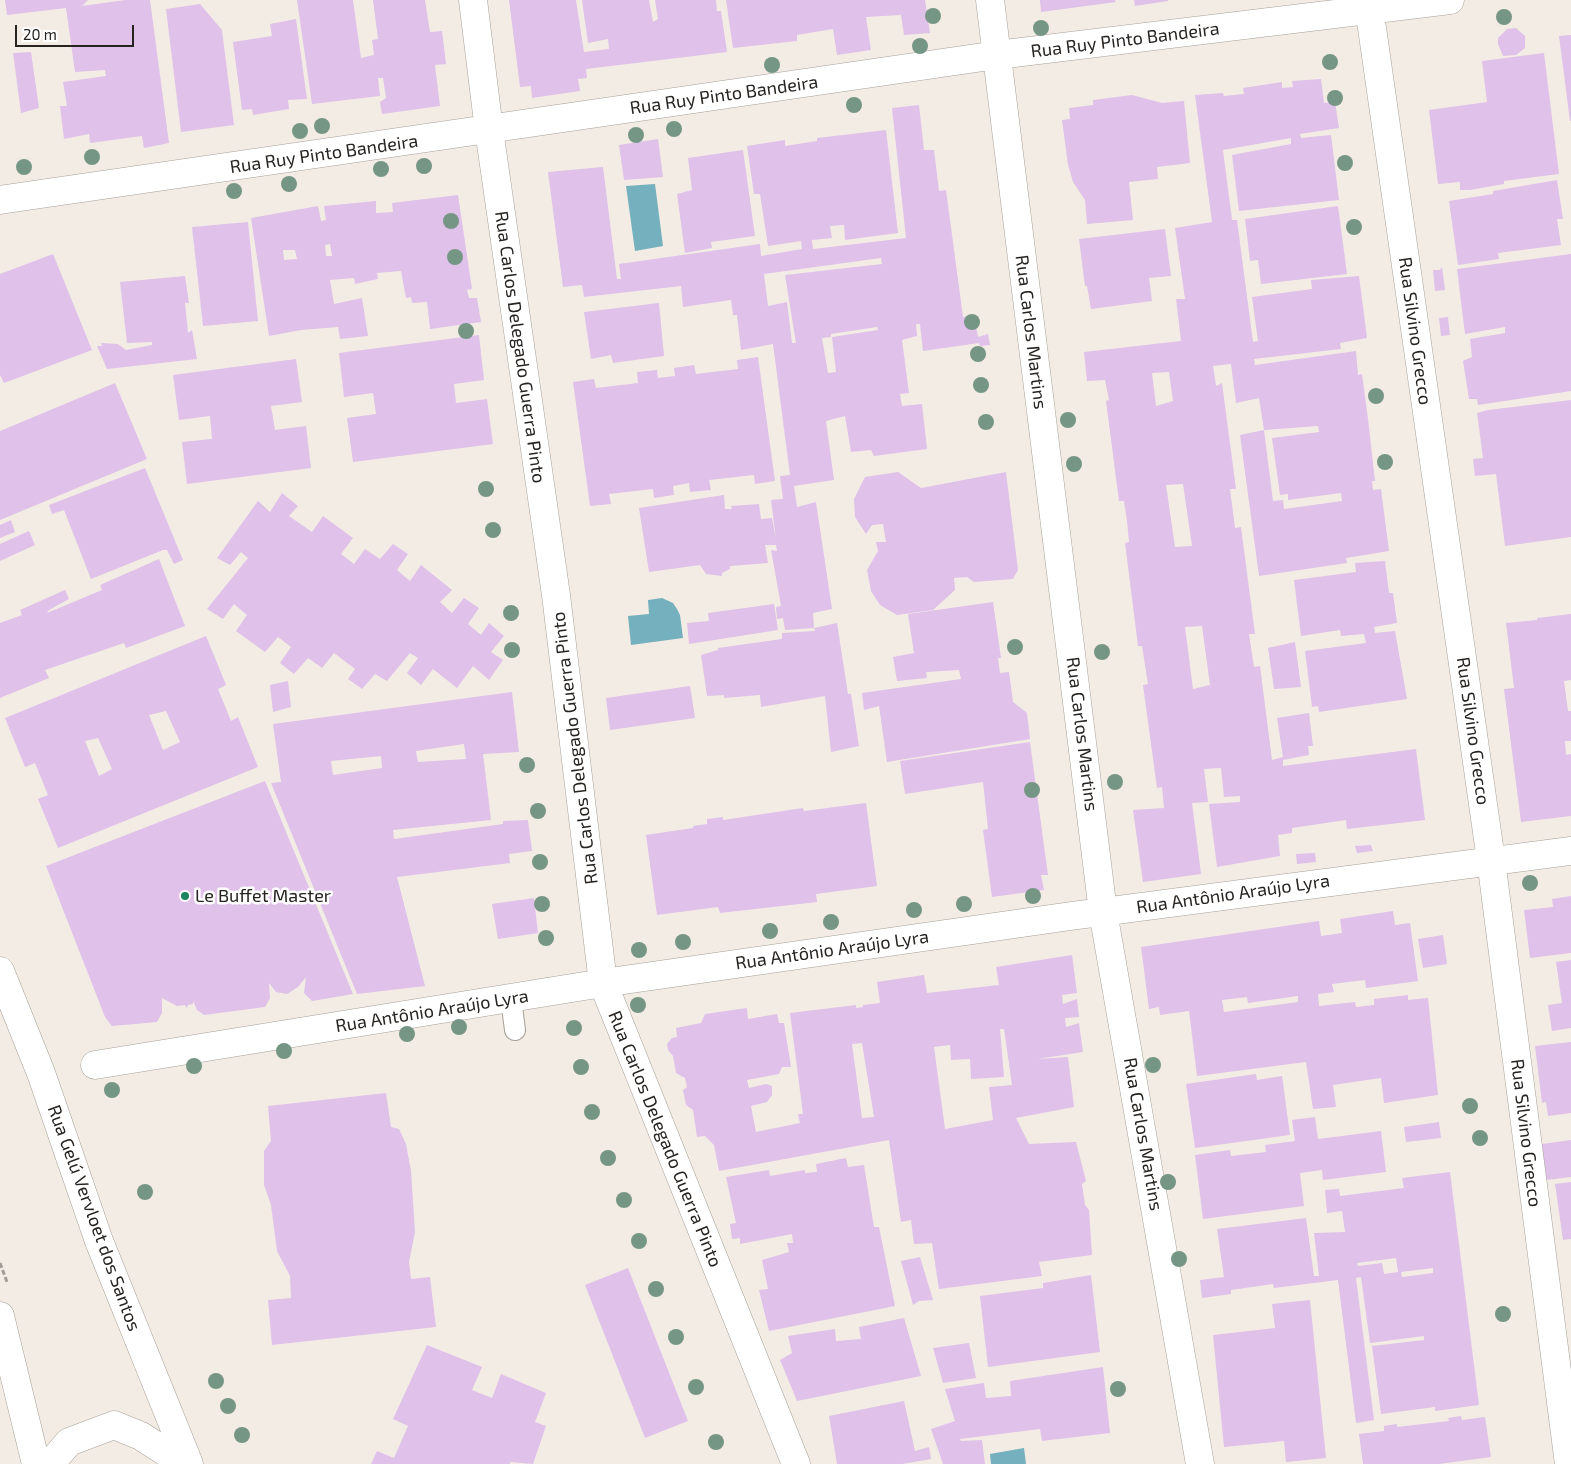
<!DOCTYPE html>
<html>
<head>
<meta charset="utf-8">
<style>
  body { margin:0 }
  #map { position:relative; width:1571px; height:1464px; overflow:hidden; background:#f3ece4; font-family:"Exo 2",sans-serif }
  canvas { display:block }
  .scale { position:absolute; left:15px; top:25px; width:119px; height:22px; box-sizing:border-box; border:2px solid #262320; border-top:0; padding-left:6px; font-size:15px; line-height:18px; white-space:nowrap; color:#262320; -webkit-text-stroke:4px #fff; paint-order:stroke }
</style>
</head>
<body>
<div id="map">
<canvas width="1571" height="1464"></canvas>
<div class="scale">20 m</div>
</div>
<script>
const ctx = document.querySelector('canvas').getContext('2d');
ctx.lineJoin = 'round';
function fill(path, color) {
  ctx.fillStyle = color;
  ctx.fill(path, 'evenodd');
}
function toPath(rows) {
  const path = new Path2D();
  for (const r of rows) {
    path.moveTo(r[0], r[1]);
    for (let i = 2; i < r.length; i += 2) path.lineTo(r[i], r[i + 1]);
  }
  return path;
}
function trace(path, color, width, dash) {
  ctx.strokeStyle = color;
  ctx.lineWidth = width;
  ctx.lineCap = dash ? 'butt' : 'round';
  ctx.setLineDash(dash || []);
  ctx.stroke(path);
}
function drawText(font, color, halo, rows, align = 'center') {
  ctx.font = font + ' "Exo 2",sans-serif';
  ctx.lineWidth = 5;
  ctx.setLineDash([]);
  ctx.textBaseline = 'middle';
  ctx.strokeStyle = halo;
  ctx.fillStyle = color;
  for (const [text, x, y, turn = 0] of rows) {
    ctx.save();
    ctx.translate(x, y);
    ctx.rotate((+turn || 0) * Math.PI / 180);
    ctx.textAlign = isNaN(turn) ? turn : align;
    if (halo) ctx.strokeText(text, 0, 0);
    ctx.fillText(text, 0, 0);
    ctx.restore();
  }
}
const water = toPath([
  [655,184,663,246,635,251,626,186],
  [662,598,673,603,677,609,680,615,683,638,631,645,628,616,649,614,648,600],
  [1024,1448,1026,1464,991,1464,990,1454]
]);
const building = toPath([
  [5,0,88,0,82,6,125,0,150,0,169,143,144,148,142,136,90,143,89,134,64,139,60,106,67,106,63,82,106,76,105,70,75,72,66,8,7,15],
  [297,0,353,0,361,58,374,55,372,40,378,39,373,0,425,0,430,32,442,31,446,64,435,65,440,106,382,114,380,102,386,98,383,78,378,78,380,96,312,104],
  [509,0,576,0,584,52,609,49,608,39,588,43,582,0,649,0,653,22,658,19,655,0,716,0,717,11,721,11,727,52,586,69,587,78,578,79,580,91,532,98,531,86,520,87],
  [726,0,925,0,930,33,904,35,901,15,866,17,871,50,837,55,833,29,797,35,797,41,733,48],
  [1040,0,1115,0,1116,2,1041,12],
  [1134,0,1168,0,1168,1,1135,6],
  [200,4,222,30,234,125,181,132,166,9],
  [296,19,307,99,288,100,289,109,253,115,252,109,242,110,233,42,272,36,270,24],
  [1516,28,1525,36,1525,48,1516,55,1503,56,1498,44,1498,38,1507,29],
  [1571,35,1571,121,1570,121,1559,36],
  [31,52,39,108,21,113,13,53],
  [1544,53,1559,174,1504,181,1504,184,1470,190,1460,190,1460,182,1438,184,1429,110,1487,102,1482,61],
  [1321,79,1324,103,1335,102,1339,128,1300,134,1301,138,1331,135,1339,200,1239,211,1232,155,1291,144,1291,138,1223,150,1232,220,1237,220,1253,342,1258,341,1252,297,1312,289,1311,280,1359,276,1367,338,1340,343,1341,349,1254,359,1255,365,1356,351,1358,375,1362,374,1368,419,1375,481,1372,481,1373,490,1381,489,1389,551,1346,558,1347,563,1259,576,1240,435,1264,430,1259,398,1236,403,1231,364,1213,366,1216,386,1222,383,1236,489,1230,489,1235,528,1241,527,1255,634,1249,634,1254,667,1260,666,1272,760,1283,757,1277,718,1309,713,1313,746,1308,746,1309,755,1283,760,1283,766,1416,749,1425,820,1347,829,1346,820,1292,828,1292,833,1278,835,1280,856,1217,867,1209,804,1240,802,1240,796,1224,797,1221,768,1204,769,1208,802,1192,803,1201,874,1143,882,1133,810,1164,808,1162,787,1157,788,1143,685,1148,684,1142,646,1138,646,1125,543,1129,542,1127,521,1124,501,1119,501,1106,401,1109,400,1105,380,1087,381,1084,352,1181,341,1176,299,1185,299,1175,228,1212,222,1195,95,1223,93,1224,96,1244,94,1243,88,1282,82,1282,88,1293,87,1292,81],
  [1169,372,1173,401,1156,406,1152,373],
  [1318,426,1319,432,1272,438,1280,495,1288,494,1288,500,1341,493,1342,501,1284,509,1283,500,1273,501,1264,430],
  [1183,484,1192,546,1175,547,1166,485],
  [1202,626,1210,685,1193,689,1185,627],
  [1132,95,1162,103,1184,101,1190,163,1157,167,1158,179,1129,182,1133,220,1087,224,1085,200,1073,182,1068,165,1062,120,1070,119,1069,108,1093,105,1093,100],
  [919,105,924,150,934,150,939,191,946,190,963,317,974,316,978,337,988,334,990,345,980,346,979,343,923,351,920,324,916,324,917,336,902,340,909,393,900,394,902,406,922,404,927,449,874,456,871,450,851,452,845,416,826,421,834,480,794,486,797,507,816,502,832,609,813,613,814,628,785,630,783,618,777,619,776,607,781,606,771,550,777,551,776,545,765,545,768,563,730,566,730,569,722,573,722,576,706,574,700,565,649,572,639,508,724,495,725,509,732,509,731,506,759,504,761,519,772,518,776,539,771,500,783,499,780,476,790,475,773,344,741,350,737,315,733,315,731,300,683,307,681,286,584,297,582,285,563,287,548,172,603,167,617,279,621,279,619,264,760,244,761,256,802,249,801,241,768,246,760,194,754,194,747,146,785,140,785,146,817,141,817,138,886,130,898,233,845,240,844,225,830,226,832,238,812,240,813,249,906,238,892,108],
  [881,258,882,264,785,275,796,343,792,343,787,302,768,306,764,274],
  [877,327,878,330,832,337,836,372,828,373,822,338,831,337,831,334],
  [658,139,663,177,624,180,619,145],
  [743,150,755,236,711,242,712,248,685,253,677,194,692,190,688,158],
  [1557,180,1563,219,1557,219,1561,245,1498,253,1499,259,1458,265,1449,201,1493,194,1493,191],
  [458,195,472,289,467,290,469,298,477,298,481,322,430,329,427,302,412,303,411,297,406,298,401,271,377,273,378,279,355,284,354,278,330,280,334,304,362,298,368,336,340,339,338,327,301,330,269,336,251,218,318,206,321,221,326,220,324,206,376,201,376,213,393,212,392,203],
  [330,244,332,256,326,256,325,245],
  [283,250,295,250,297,259,284,260],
  [1338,206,1347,274,1261,284,1258,260,1250,261,1245,219],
  [248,222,258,321,203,326,192,227],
  [1165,229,1171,276,1149,278,1152,301,1091,309,1087,286,1085,286,1079,239],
  [53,254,92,350,4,383,0,375,0,274],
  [1571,254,1571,391,1478,405,1477,399,1469,399,1463,361,1472,357,1470,339,1505,333,1505,327,1465,334,1457,269],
  [1442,267,1445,290,1435,291,1433,270,1440,270],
  [185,276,189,303,185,303,188,333,192,330,197,359,107,369,97,346,102,346,101,343,118,344,126,350,152,345,152,342,127,343,120,282],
  [659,303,664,356,613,363,611,355,591,359,584,312],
  [1448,317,1450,335,1441,336,1439,318],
  [479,335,484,380,454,384,456,403,487,399,493,444,353,462,347,418,376,414,373,393,344,397,339,353],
  [758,357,775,481,755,484,754,475,709,480,711,490,690,492,689,483,673,486,674,495,654,498,653,489,609,494,611,504,590,506,573,382,594,379,596,388,638,383,637,372,657,370,658,378,675,376,674,368,694,365,696,374,738,369,737,360],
  [296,359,302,402,271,406,275,430,306,426,311,468,187,484,182,442,212,439,210,416,179,420,173,375],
  [115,383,147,459,0,520,0,431],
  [1571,400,1571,537,1505,546,1496,474,1475,476,1473,459,1483,458,1477,413,1488,410],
  [145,468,183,560,174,564,167,550,163,550,91,579,64,510,52,514,49,505],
  [898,472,921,488,1006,472,1018,570,1013,579,974,582,967,577,954,578,955,590,933,610,897,615,880,605,871,591,867,570,878,551,876,542,886,542,883,524,872,525,866,534,855,517,854,499,865,477],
  [282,493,298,506,289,516,312,532,323,516,353,538,341,554,354,564,365,549,380,559,393,544,408,554,397,570,410,581,421,565,452,590,440,602,452,613,464,598,479,608,468,624,481,635,489,623,504,636,491,652,503,660,489,680,473,666,457,688,433,669,421,685,407,673,418,658,410,653,387,681,375,674,362,689,348,679,355,669,334,653,322,668,308,658,294,674,280,663,291,647,278,637,265,652,236,631,247,615,234,604,223,619,207,609,248,558,241,552,230,565,217,558,258,501,270,512],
  [11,520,15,532,0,538,0,525],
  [29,531,35,545,0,561,0,544],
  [159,559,185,626,126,648,124,643,45,670,49,678,0,698,0,623,22,615,20,610,65,590,69,599,49,610,47,613,102,590,100,585],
  [1385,561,1389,593,1393,593,1397,623,1374,627,1375,633,1395,631,1407,699,1319,712,1318,706,1312,707,1305,651,1366,643,1364,634,1341,636,1340,630,1301,636,1294,580,1356,572,1355,563],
  [993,602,1001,658,998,658,1000,673,1009,672,1013,702,1027,713,1030,739,887,762,879,706,864,710,862,693,961,679,959,670,926,672,927,678,897,681,893,657,914,653,908,614],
  [774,604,778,630,689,644,687,623,709,621,708,613],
  [1571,614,1571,680,1564,681,1568,711,1571,711,1571,741,1565,741,1566,755,1571,754,1571,816,1521,822,1504,689,1514,688,1506,623,1537,620,1537,618],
  [837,623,848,694,851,694,859,746,831,752,825,696,761,707,760,695,724,698,724,695,707,696,701,655,718,650,718,648,782,639,782,633,815,631,814,628],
  [206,636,226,685,218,689,231,721,238,717,258,767,58,848,38,799,48,795,35,763,25,767,5,718],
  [166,711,180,742,163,750,149,715],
  [98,738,112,769,99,776,85,741],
  [1295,642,1301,687,1274,689,1268,648],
  [288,681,291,707,273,712,270,685],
  [690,686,695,718,610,730,606,698],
  [512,692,519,752,483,754,491,820,393,830,394,839,503,824,503,821,528,820,532,851,509,854,510,863,397,877,425,986,357,994,271,783,281,782,273,724],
  [464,744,466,759,418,762,416,751],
  [381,756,382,768,333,775,331,761],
  [1030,742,1048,875,1041,875,1044,890,992,897,983,830,988,829,983,782,905,794,900,761],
  [265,781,353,994,312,1001,304,993,306,977,298,987,287,994,276,992,269,983,270,998,265,1007,204,1015,197,1010,193,1001,193,1004,188,1005,187,1008,185,1005,177,1006,162,998,162,1013,157,1022,112,1026,105,1017,46,866],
  [866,803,877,886,816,894,817,902,720,913,718,907,657,915,646,835,693,828,693,826,707,824,707,819,723,817,723,820,803,808,804,811],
  [1371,845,1373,851,1357,853,1355,846],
  [1315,853,1316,862,1297,864,1296,854],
  [1571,896,1571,953,1530,958,1524,910,1553,907,1552,899],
  [534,898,538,933,498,939,492,904],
  [1393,911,1395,925,1410,923,1418,981,1366,988,1365,980,1332,984,1334,992,1318,994,1319,1006,1355,1002,1356,1007,1374,1005,1374,999,1408,995,1408,1000,1428,998,1438,1095,1384,1103,1381,1078,1333,1085,1336,1107,1313,1109,1306,1062,1197,1076,1189,1011,1160,1015,1159,1007,1149,1009,1141,947,1319,921,1321,936,1342,933,1340,919],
  [1298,996,1298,1002,1224,1012,1222,1000,1247,997,1248,1003],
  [1443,935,1447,964,1423,968,1418,939],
  [1072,955,1077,993,1062,995,1063,1004,1077,999,1079,1017,1065,1018,1066,1027,1079,1023,1083,1052,1037,1059,1068,1057,1074,1107,1016,1118,1029,1144,1076,1142,1086,1181,1082,1184,1085,1205,1089,1210,1092,1255,1039,1262,1042,1276,939,1289,932,1243,914,1244,911,1220,901,1222,889,1140,719,1171,714,1145,705,1136,697,1137,693,1110,686,1105,683,1090,687,1087,685,1078,676,1073,673,1056,668,1050,667,1044,672,1038,677,1037,676,1028,701,1023,705,1014,747,1008,748,1019,777,1014,779,1023,784,1023,791,1067,782,1067,779,1074,747,1080,749,1088,766,1084,772,1086,772,1095,767,1102,751,1106,756,1132,800,1123,798,1114,803,1114,790,1013,856,1005,856,1008,863,1007,863,1005,880,1003,877,982,924,975,927,993,999,985,996,967],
  [1000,1029,1004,1029,1012,1085,989,1087,993,1120,945,1129,934,1047,950,1045,951,1060,970,1059,971,1079,1004,1077],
  [862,1043,874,1117,862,1118,852,1044],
  [1571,960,1571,1028,1552,1031,1548,1005,1562,1003,1556,962],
  [1571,1042,1571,1113,1548,1116,1546,1102,1542,1103,1535,1046],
  [1256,1074,1257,1080,1282,1076,1290,1135,1195,1148,1186,1084],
  [386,1093,391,1127,399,1129,406,1144,411,1171,415,1232,409,1262,411,1279,430,1277,436,1327,272,1345,268,1300,291,1298,290,1276,277,1251,271,1205,264,1185,264,1151,271,1141,268,1106],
  [1315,1117,1318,1139,1381,1131,1386,1172,1323,1180,1322,1170,1300,1173,1304,1206,1203,1219,1195,1155,1230,1150,1231,1156,1266,1152,1265,1145,1295,1141,1292,1120],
  [1439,1122,1441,1138,1406,1142,1404,1127],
  [1571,1140,1571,1177,1546,1180,1542,1144],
  [846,1158,848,1167,864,1165,874,1227,879,1227,895,1306,769,1331,759,1290,768,1289,762,1260,789,1252,787,1243,793,1243,792,1234,740,1244,740,1238,732,1239,730,1224,736,1223,726,1177,769,1170,770,1176,805,1170,805,1173,817,1172,816,1164],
  [1450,1172,1479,1405,1435,1411,1435,1407,1381,1414,1372,1346,1424,1340,1424,1336,1370,1343,1361,1277,1356,1278,1374,1420,1356,1423,1338,1280,1274,1288,1273,1284,1231,1290,1231,1294,1202,1298,1200,1280,1224,1277,1217,1229,1306,1218,1314,1276,1319,1276,1314,1233,1345,1232,1342,1211,1327,1213,1325,1190,1339,1189,1340,1196,1404,1188,1402,1178],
  [1396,1258,1398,1272,1384,1274,1382,1263,1358,1266,1357,1263],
  [1433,1268,1433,1273,1402,1277,1401,1272],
  [1571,1182,1571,1239,1563,1240,1555,1184],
  [920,1257,933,1300,919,1301,913,1305,901,1261],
  [628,1268,688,1421,645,1438,585,1285],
  [1091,1275,1100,1352,988,1367,980,1296,1043,1288,1043,1283],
  [1310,1300,1326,1458,1286,1462,1284,1441,1224,1447,1213,1335,1275,1328,1272,1304],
  [904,1318,921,1376,797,1401,780,1360,792,1353,788,1336,835,1329,836,1341,861,1339,859,1327],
  [969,1343,976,1378,943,1383,933,1348],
  [427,1345,482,1367,472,1390,492,1398,501,1374,546,1393,535,1422,546,1426,533,1464,510,1462,510,1464,371,1464,377,1451,394,1458,408,1426,393,1419],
  [1103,1367,1110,1433,1042,1441,1040,1429,960,1439,961,1441,982,1440,985,1464,943,1464,931,1429,955,1421,945,1389,984,1383,986,1398,1011,1396,1010,1381],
  [904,1401,915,1451,929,1447,931,1459,902,1464,837,1464,829,1416],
  [1461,1416,1462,1420,1485,1417,1491,1457,1439,1464,1363,1464,1359,1434,1384,1431,1384,1426,1397,1424,1397,1427,1449,1421,1448,1418]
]);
const path = toPath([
  [0,1263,7,1282]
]);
const lane = toPath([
  [511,999,515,1030]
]);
const street = toPath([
  [473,0,489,130,556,595,603,983,796,1464],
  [990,0,1103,912,1200,1464],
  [1368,0,1491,860,1569,1464],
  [0,200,997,55,1450,0],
  [95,1065,603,983,1071,916,1571,851]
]);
const secondary = toPath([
  [0,971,41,1073,99,1241,189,1464],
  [0,1316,36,1464],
  [50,1464,69,1442,114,1425,141,1436,184,1464]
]);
const trees = [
  [933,16],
  [1504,17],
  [1041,28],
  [920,46],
  [1330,62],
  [772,65],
  [1335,98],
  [854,105],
  [322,126],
  [674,129],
  [300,131],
  [636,135],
  [92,157],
  [1345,163],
  [424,166],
  [24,167],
  [381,169],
  [289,184],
  [234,191],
  [451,221],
  [1354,227],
  [455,257],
  [972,322],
  [466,331],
  [978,354],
  [981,385],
  [1376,396],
  [1068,420],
  [986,422],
  [1385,462],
  [1074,464],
  [486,489],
  [493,530],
  [511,613],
  [1015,647],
  [512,650],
  [1102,652],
  [527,765],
  [1115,782],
  [1032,790],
  [538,811],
  [540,862],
  [1530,883],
  [1033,896],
  [542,904],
  [964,904],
  [914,910],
  [831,922],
  [770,931],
  [546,938],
  [683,942],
  [639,950],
  [638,1005],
  [459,1027],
  [574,1028],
  [407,1034],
  [284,1051],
  [1153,1065],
  [194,1066],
  [581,1067],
  [112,1090],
  [1470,1106],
  [592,1112],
  [1480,1138],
  [608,1158],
  [1168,1182],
  [145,1192],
  [624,1200],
  [639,1241],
  [1179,1259],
  [656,1289],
  [1503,1314],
  [676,1337],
  [216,1381],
  [696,1387],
  [1118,1389],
  [228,1406],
  [242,1435],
  [716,1442]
];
const markers = [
  [185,896,5,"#1a8561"]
];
const streetNames = [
  ["Rua Ruy Pinto Bandeira",1125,40,-7],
  ["Rua Ruy Pinto Bandeira",724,95,-8],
  ["Rua Ruy Pinto Bandeira",324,154,-8],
  ["Rua Silvino Grecco",1415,331,82],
  ["Rua Carlos Martins",1031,332,83],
  ["Rua Carlos Delegado Guerra Pinto",520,347,82],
  ["Rua Silvino Grecco",1473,731,82],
  ["Rua Carlos Martins",1082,734,83],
  ["Rua Carlos Delegado Guerra Pinto",575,748,-97],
  ["Rua Antônio Araújo Lyra",1233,894,-8],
  ["Rua Antônio Araújo Lyra",832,950,-8],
  ["Rua Antônio Araújo Lyra",432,1011,-9],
  ["Rua Silvino Grecco",1526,1133,83],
  ["Rua Carlos Martins",1143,1134,80],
  ["Rua Carlos Delegado Guerra Pinto",665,1139,68],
  ["Rua Gelú Vervloet dos Santos",94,1218,70]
];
const poiNames = [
  ["Le Buffet Master",195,896]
];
fill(water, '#74b0bd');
fill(building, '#dfc1ea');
trace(lane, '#a6a098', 22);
trace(street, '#a6a098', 29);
trace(secondary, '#a6a098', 29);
trace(path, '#a29c96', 3, [5, 2.5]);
trace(lane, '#fff', 20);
trace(street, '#fff', 28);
trace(secondary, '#fff', 28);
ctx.fillStyle = '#769685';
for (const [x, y] of trees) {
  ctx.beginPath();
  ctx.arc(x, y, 8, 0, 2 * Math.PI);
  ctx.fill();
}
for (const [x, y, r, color] of markers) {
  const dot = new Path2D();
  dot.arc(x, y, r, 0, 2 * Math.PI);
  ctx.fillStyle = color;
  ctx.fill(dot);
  trace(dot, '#fff', 2);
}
drawText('18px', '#262320', '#fff', streetNames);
drawText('18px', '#262320', '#fff', poiNames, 'left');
</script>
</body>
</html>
